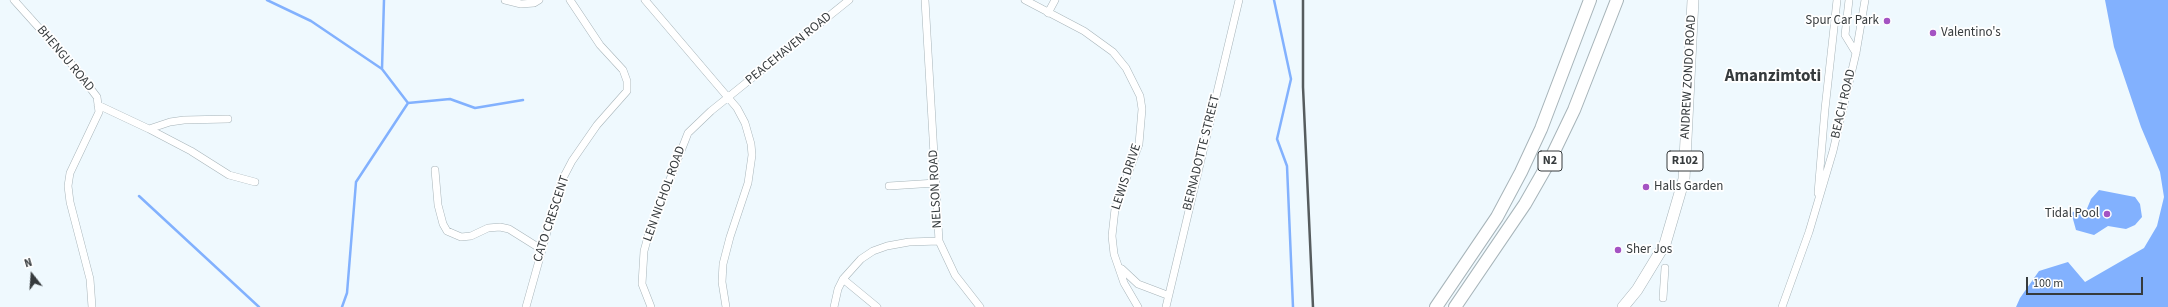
<!DOCTYPE html>
<html>
<head>
<meta charset="utf-8">
<style>
  body { margin:0 }
  #map { position:relative; width:2168px; height:307px; overflow:hidden; background:#eff9fe; font-family:"Source Sans 3",sans-serif }
  canvas { display:block }
  .north { position:absolute; left:12px; top:255px; width:40px; height:40px; -webkit-text-stroke:3px #fff; paint-order:stroke; rotate:343deg; font-size:11px; font-weight:700; line-height:16px; text-align:center; color:#363b3d }
  .north::after { content:''; display:block; margin:auto; width:14px; height:18px; background:#363b3d; clip-path:polygon(50% 0,100% 100%,50% 72%,0 100%) }
  .scale { position:absolute; left:2026px; top:277px; width:117px; height:18px; box-sizing:border-box; border:2px solid #363b3d; border-top:0; padding-left:5px; font-size:12px; line-height:14px; white-space:nowrap; color:#363b3d; -webkit-text-stroke:3px #fff; paint-order:stroke }
</style>
</head>
<body>
<div id="map">
<canvas width="2168" height="307"></canvas>
<div class="north">N</div>
<div class="scale">100 m</div>
</div>
<script>
const ctx = document.querySelector('canvas').getContext('2d');
ctx.lineJoin = 'round';
function fill(path, color) {
  ctx.fillStyle = color;
  ctx.fill(path, 'evenodd');
}
function toPath(rows) {
  const path = new Path2D();
  for (const r of rows) {
    path.moveTo(r[0], r[1]);
    for (let i = 2; i < r.length; i += 2) path.lineTo(r[i], r[i + 1]);
  }
  return path;
}
function trace(path, color, width, dash) {
  ctx.strokeStyle = color;
  ctx.lineWidth = width;
  ctx.lineCap = dash ? 'butt' : 'round';
  ctx.setLineDash(dash || []);
  ctx.stroke(path);
}
function drawText(font, color, halo, rows, align = 'center') {
  ctx.font = font + ' "Source Sans 3",sans-serif';
  ctx.lineWidth = 3.5;
  ctx.setLineDash([]);
  ctx.textBaseline = 'middle';
  ctx.strokeStyle = halo;
  ctx.fillStyle = color;
  for (const [text, x, y, turn = 0] of rows) {
    ctx.save();
    ctx.translate(x, y);
    ctx.rotate((+turn || 0) * Math.PI / 180);
    ctx.textAlign = isNaN(turn) ? turn : align;
    if (halo) ctx.strokeText(text, 0, 0);
    ctx.fillText(text, 0, 0);
    ctx.restore();
  }
}
const water = toPath([
  [2105,0,2168,0,2168,307,2016,307,2020,298,2039,271,2068,262,2085,282,2144,248,2157,226,2164,197,2160,172,2141,127,2114,47],
  [2099,190,2135,197,2140,204,2142,217,2135,225,2126,229,2108,226,2094,235,2076,230,2071,212,2086,211,2091,199]
]);
const stream = toPath([
  [267,0,311,21,382,69],
  [1274,0,1291,79,1277,139,1287,166,1293,307],
  [408,103,450,99,475,108,523,100],
  [139,196,259,307],
  [342,307,347,293,356,182,408,103,382,69,384,0]
]);
const minor = toPath([
  [14,0,75,68,97,97,99,112,70,173,68,186,70,202,90,279,92,307],
  [505,0,521,4,534,3,539,0],
  [645,0,737,108,745,123,751,144,752,155,748,183,730,237,723,264,722,282,726,307],
  [925,0,939,241,955,275,980,307],
  [1025,0,1084,31,1113,52,1126,68,1140,96,1142,109,1139,144,1115,209,1112,236,1114,254,1124,283,1138,307],
  [1849,0,1845,35,1856,53],
  [1048,13,1055,0],
  [98,105,149,129,170,122,184,120,228,119],
  [149,129,191,151,229,175,255,182],
  [435,170,438,205,443,224,447,231,461,237,471,236,488,228,500,227,509,229,541,249],
  [889,186,936,183],
  [1818,193,1825,109,1837,0],
  [1122,269,1138,284,1167,295],
  [843,279,877,307],
  [1663,298,1665,268],
  [526,307,561,182,572,161,597,125,627,91,627,81,623,70,600,45,570,0],
  [651,307,642,284,644,251,649,233,688,133,711,111,849,0],
  [834,307,838,289,843,279,861,259,873,251,887,246,909,242,939,241],
  [1166,307,1239,0],
  [1782,307,1809,232,1833,151,1856,53,1865,0]
]);
const primary = toPath([
  [1623,307,1637,290,1665,244,1684,179,1693,0]
]);
const motorway = toPath([
  [1436,307,1497,217,1521,172,1541,129,1590,0],
  [1455,307,1525,204,1549,162,1574,110,1617,0]
]);
const rail = toPath([
  [1303,0,1303,87,1313,307]
]);
const markers = [
  [1887,21,4,"#a453c3"],
  [1933,33,4,"#a453c3"],
  [1646,187,4,"#a453c3"],
  [2107,214,4,"#a453c3"],
  [1618,250,4,"#a453c3"]
];
const shields = [
  [1550,161,24],
  [1685,161,36]
];
const shieldNames = [
  ["N2",1550,161],
  ["R102",1685,161]
];
const poiNames = [
  ["Spur Car Park",1879,21,"right"],
  ["Valentino's",1941,33],
  ["Halls Garden",1654,187],
  ["Tidal Pool",2099,214,"right"],
  ["Sher Jos",1626,250]
];
const streetNames = [
  ["PEACEHAVEN ROAD",789,49,-39],
  ["BHENGU ROAD",65,59,50],
  ["ANDREW ZONDO ROAD",1689,77,-87],
  ["BEACH ROAD",1844,104,-77],
  ["BERNADOTTE STREET",1202,153,-76],
  ["LEWIS DRIVE",1127,177,-72],
  ["NELSON ROAD",936,189,-93],
  ["LEN NICHOL ROAD",665,194,-70],
  ["CATO CRESCENT",552,219,-72]
];
const districtNames = [
  ["Amanzimtoti",1773,77]
];
fill(water, '#82b1fe');
trace(stream, '#82b1fe', 2.5);
trace(minor, '#a7b4b9', 8);
trace(primary, '#a7b4b9', 12);
trace(motorway, '#a7b4b9', 14);
trace(minor, '#fff', 7);
trace(primary, '#fff', 11);
trace(motorway, '#fff', 12);
trace(rail, '#565c5e', 2.5);
for (const [x, y, r, color] of markers) {
  const dot = new Path2D();
  dot.arc(x, y, r, 0, 2 * Math.PI);
  ctx.fillStyle = color;
  ctx.fill(dot);
  trace(dot, '#fff', 1.5);
}
for (const [x, y, w] of shields) {
  const box = new Path2D();
  box.roundRect(x - w / 2, y - 10, w, 20, 3);
  ctx.fillStyle = '#fff';
  ctx.fill(box);
  trace(box, '#363b3d', 1);
}
drawText('bold 12px', '#363b3d', null, shieldNames);
drawText('13px', '#363b3d', '#fff', poiNames, 'left');
drawText('13px', '#363b3d', '#fff', streetNames);
drawText('bold 17px', '#363b3d', '#fff', districtNames);
</script>
</body>
</html>
